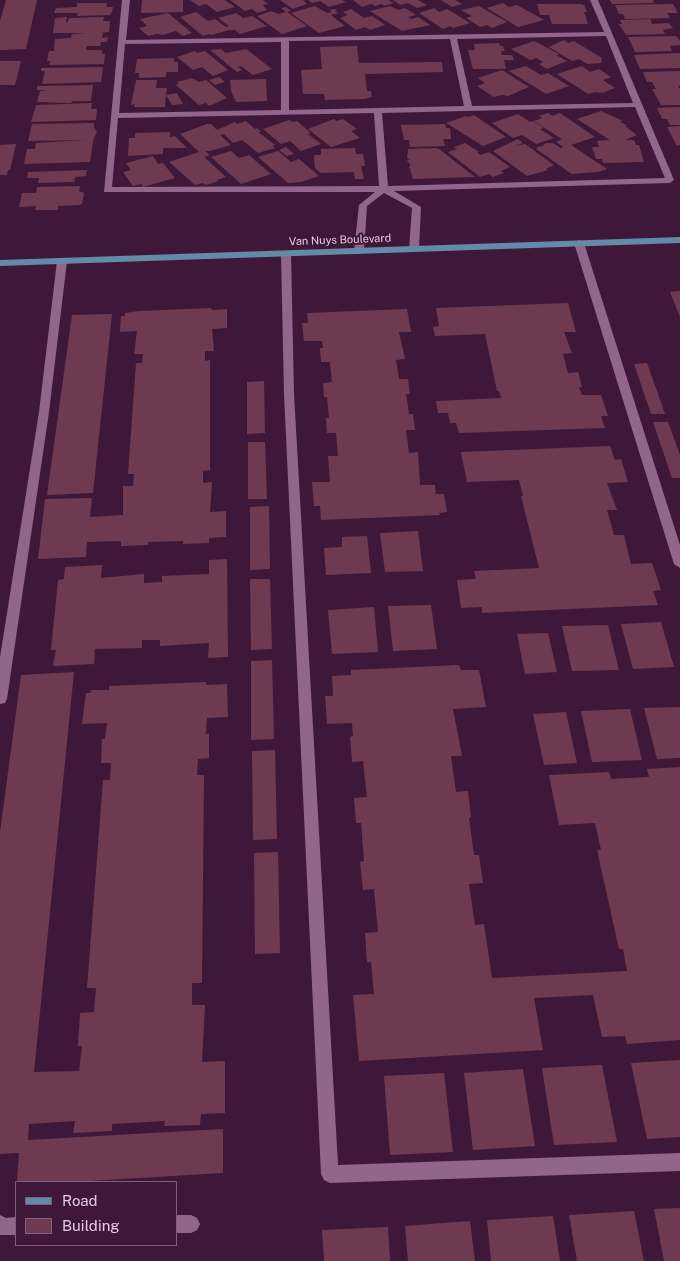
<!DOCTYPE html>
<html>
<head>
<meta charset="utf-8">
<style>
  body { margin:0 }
  #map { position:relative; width:680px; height:1261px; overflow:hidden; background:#3f1839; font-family:"Public Sans",sans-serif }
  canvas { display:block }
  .legend { position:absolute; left:15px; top:1181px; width:162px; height:65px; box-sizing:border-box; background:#3f1839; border:1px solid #815f7b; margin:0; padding:6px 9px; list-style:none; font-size:15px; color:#e3cade }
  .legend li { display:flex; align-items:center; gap:10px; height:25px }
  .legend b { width:25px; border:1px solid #815f7b }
</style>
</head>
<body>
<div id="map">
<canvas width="680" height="1261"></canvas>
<ul class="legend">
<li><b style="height:6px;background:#618ba6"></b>Road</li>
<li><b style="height:14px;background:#6e3a51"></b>Building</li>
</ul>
</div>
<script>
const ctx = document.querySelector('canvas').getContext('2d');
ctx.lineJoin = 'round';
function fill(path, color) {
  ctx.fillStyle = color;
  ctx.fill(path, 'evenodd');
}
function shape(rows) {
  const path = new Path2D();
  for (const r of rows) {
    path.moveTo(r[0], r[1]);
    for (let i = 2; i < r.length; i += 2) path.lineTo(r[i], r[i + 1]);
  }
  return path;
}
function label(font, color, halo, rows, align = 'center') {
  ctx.font = font + ' "Public Sans",sans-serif';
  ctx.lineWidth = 4;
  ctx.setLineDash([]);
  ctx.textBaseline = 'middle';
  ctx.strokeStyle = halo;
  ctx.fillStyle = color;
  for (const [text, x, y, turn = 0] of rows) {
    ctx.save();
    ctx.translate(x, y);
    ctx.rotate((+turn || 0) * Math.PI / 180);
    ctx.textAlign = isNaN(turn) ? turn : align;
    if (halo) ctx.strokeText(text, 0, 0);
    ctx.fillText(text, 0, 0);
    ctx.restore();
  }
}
fill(shape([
  [6,0,37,0,26,49,0,50,0,21],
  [142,0,183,0,183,12,141,13],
  [190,0,225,0,235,7,217,12,206,4,199,6],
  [230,0,263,0,268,4,263,5,267,10,257,13,252,9,245,11],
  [280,0,303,0,307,4,293,9],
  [308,0,342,0,346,2,329,7,320,1,312,3],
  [353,0,388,0,394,3,384,6,382,4,375,6,371,4,362,7],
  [393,0,418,0,427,5,417,8,408,3,400,5],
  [441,0,455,0,462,4,452,7],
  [610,0,653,0,654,3,612,4],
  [77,3,107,3,106,7,113,7,112,12,110,15,77,16,78,13,54,13,56,8,77,7],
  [503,3,509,7,517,5,544,20,518,27,487,8],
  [537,4,580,4,584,5,587,12,584,12,588,24,552,24,549,15,540,15],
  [673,4,678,13,667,13,670,18,625,19,623,14,619,14,615,5],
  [315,6,327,13,332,12,329,10,335,9,337,10,335,11,338,13,331,15,345,26,319,33,291,13],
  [390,6,398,10,405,8,416,15,408,17,412,19,418,17,430,25,402,31,370,11],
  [479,6,507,22,492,28,487,25,480,27,466,18,472,16,461,10],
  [286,7,291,11,287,12,307,26,282,34,257,16,271,11,279,14,286,12,281,8],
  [434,8,439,12,447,9,470,23,453,28,450,26,443,29,419,13],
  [351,9,364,18,372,16,385,25,370,30,365,27,356,30,340,18,348,15,343,12],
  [196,12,208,21,215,19,226,27,229,26,218,18,236,13,243,18,252,16,267,26,240,34,235,30,229,30,212,35,210,34,203,36,180,17],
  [168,13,192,33,183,36,176,31,162,35,157,34,148,36,139,28,147,26,140,19],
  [67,17,66,22,68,22,69,18,104,17,103,21,110,21,109,32,100,33,103,33,102,38,108,37,107,42,101,42,100,46,87,46,86,50,102,50,102,54,105,54,104,64,49,65,50,61,47,61,49,51,54,51,55,39,71,38,72,34,86,33,53,33,55,18],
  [650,19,652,24,669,23,673,28,663,30,665,34,626,35,619,24,622,24,620,20],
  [676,36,680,41,680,45,670,46,672,51,635,52,628,37],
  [564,40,568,43,574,41,602,58,601,63,587,64,579,59,572,61,549,47],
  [534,41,559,54,556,55,567,61,547,69,539,64,543,62,536,58,530,60,511,49],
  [499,43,500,46,503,46,505,51,501,51,502,55,512,55,514,60,504,60,506,69,473,69,468,50,475,50,474,44],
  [357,46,359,63,442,62,443,72,365,74,367,91,371,91,372,97,364,99,325,100,324,94,303,94,301,70,322,69,320,47],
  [221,49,226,53,246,49,272,69,253,75,241,66,238,67,242,70,237,72,210,50],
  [195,51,197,53,205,51,228,70,213,76,202,67,193,70,177,57],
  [680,53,680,68,640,69,634,55],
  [174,58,174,62,178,62,178,72,166,72,166,77,139,78,139,73,135,73,137,59],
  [0,61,21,61,15,85,0,85],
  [526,66,541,75,548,73,569,86,546,94,509,71],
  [582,66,590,72,599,69,611,77,603,80,615,88,602,93,596,92,588,94,557,74],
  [103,67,101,82,42,84,45,71,41,71,41,68],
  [502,70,529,87,508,96,502,95,494,97,477,86,485,83,478,78],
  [680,71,680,86,678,86,680,89,680,105,661,105,652,89,656,89,655,87,652,82,647,82,643,72],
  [219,77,225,82,215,85,209,80],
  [192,78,199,82,206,80,227,98,209,106,206,103,199,105,176,85,179,84,177,82],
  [266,79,267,101,236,102,231,91,230,80],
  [136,80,157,80,156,88,167,88,166,95,177,93,183,104,172,105,166,95,165,107,134,107,135,104,131,105],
  [93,85,91,101,72,101,71,103,37,102,40,91,46,90,37,90,37,86],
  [92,103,91,109,97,109,96,120,31,122,36,105],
  [680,107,680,125,670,125,667,119,662,119,657,108],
  [601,111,623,121,620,122,627,125,625,126,637,135,625,140,634,140,636,145,639,145,644,162,603,163,602,159,596,159,592,147,599,147,597,141,610,140,577,119],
  [548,113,552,116,560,113,595,137,571,145,534,121,542,118,539,116],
  [518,114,530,122,533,121,544,128,540,129,554,138,536,144,522,135,513,138,492,123],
  [474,115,506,137,483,146,446,123,466,116,468,117],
  [334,119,336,121,343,119,357,129,351,131,360,138,331,147,308,129],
  [289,120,294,122,297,121,311,133,308,134,321,144,301,151,290,141,281,144,263,129],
  [246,121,255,129,257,128,261,132,258,132,275,145,272,146,275,148,258,153,242,140,233,143,224,134,220,135,231,145,210,151,205,151,210,155,204,157,226,177,217,180,219,181,206,185,203,183,195,185,169,162,199,152,180,134,207,124,211,124,217,130,235,122,237,124],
  [94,123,94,128,97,131,93,141,90,162,24,164,27,149,35,149,36,143,87,140,28,141,32,124],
  [445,124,446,128,450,128,451,139,443,139,445,146,410,147,409,140,404,140,401,125],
  [680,126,680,145,677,146,668,129,668,127],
  [170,132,170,137,175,136,187,148,163,148,163,154,128,156,129,138,135,138,135,133],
  [518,139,523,143,515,146,525,144,554,165,546,169,548,170,527,176,493,151],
  [562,139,607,169,598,172,572,174,536,149,538,148,536,147,544,146,543,145,546,143,553,143,561,148,563,147,556,142],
  [465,143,479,152,477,152,480,155,489,152,510,167,501,171,504,173,493,177,489,174,480,177,448,152,457,149,454,147],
  [16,144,10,170,8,170,7,175,0,175,0,145],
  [286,147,294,154,287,156,279,150],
  [355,148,356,154,363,154,365,166,361,166,364,179,355,179,354,172,321,173,315,168,314,155,321,155,321,149],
  [435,148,439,149,475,177,413,179,409,166,411,166,407,160,410,160,407,158,408,149],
  [231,151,239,158,249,155,271,174,241,184,211,157],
  [278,151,291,162,299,159,319,176,301,182,288,183,258,157],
  [153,156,158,164,163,163,175,178,143,187,141,184,133,186,123,172,131,170,126,163],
  [87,170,86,176,75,177,74,182,38,183,39,178,27,178,28,172],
  [80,186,79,191,84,193,82,204,79,205,58,206,58,210,35,210,36,206,19,207,22,193,36,193,37,187],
  [680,291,680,317,670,292],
  [568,303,576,332,564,332,572,353,563,354,568,373,578,372,582,387,579,387,582,395,601,395,608,416,601,416,605,428,459,433,456,423,450,423,448,413,438,413,436,401,501,398,499,391,497,391,485,334,435,336,433,327,439,326,436,308],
  [211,308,212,310,227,309,227,328,212,329,214,351,205,351,205,361,210,360,210,470,203,471,203,483,212,482,210,512,226,511,226,537,209,538,209,543,183,544,183,541,148,542,148,545,121,546,121,541,87,542,86,557,38,559,45,499,92,498,90,517,123,515,123,486,133,486,134,474,128,474,136,363,142,363,143,354,134,354,137,331,120,332,121,316,125,316,125,313,139,311],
  [407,309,411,332,399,332,405,359,396,360,399,379,408,379,410,394,406,394,409,414,413,414,415,430,406,430,409,453,418,452,420,485,435,485,436,494,444,494,447,512,439,513,440,515,321,520,320,506,314,506,312,482,330,482,328,456,338,456,336,433,327,433,326,418,329,418,327,397,324,397,323,383,332,382,330,362,321,362,320,348,323,348,322,341,304,341,302,323,308,323,307,313],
  [112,314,93,493,47,495,72,315],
  [647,363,665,414,651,414,634,364],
  [264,381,265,433,247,434,247,382],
  [653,422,668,422,680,455,680,478,672,478],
  [248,442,265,442,267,499,248,499],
  [610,446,615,460,621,459,628,482,607,483,617,510,607,510,614,535,624,535,631,564,652,563,661,590,653,591,658,605,482,613,482,607,461,608,457,580,476,579,474,571,539,568,521,496,523,496,519,480,467,482,461,452],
  [269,506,270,569,250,570,250,507],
  [418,531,423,571,385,572,380,533],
  [367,536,371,573,326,575,324,548,342,547,342,537],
  [227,559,228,657,208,658,209,643,160,646,160,640,142,640,142,648,95,649,94,664,53,666,56,650,51,650,58,580,64,579,65,567,102,565,101,578,144,574,144,583,162,582,162,576,209,574,209,560],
  [250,579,270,579,272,649,251,650],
  [431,605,437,649,393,651,388,606],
  [374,607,378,652,332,654,328,610],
  [661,622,674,667,633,669,621,624],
  [608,625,619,670,572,671,562,626],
  [548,633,557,672,525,674,517,634],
  [272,660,274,739,251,740,251,661],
  [459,665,461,670,479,670,486,707,453,709,462,756,451,756,456,792,468,791,471,817,469,818,474,855,479,855,483,883,469,884,475,925,484,924,492,978,627,971,623,949,619,949,597,850,601,850,595,823,559,825,549,775,609,772,611,779,649,777,647,769,680,767,680,1040,627,1044,625,1036,602,1037,593,995,534,998,543,1050,359,1061,353,995,374,994,371,962,367,962,365,933,378,932,374,889,363,890,360,862,364,861,361,823,356,823,354,798,367,797,363,761,352,762,350,737,353,736,352,723,327,724,325,696,333,696,332,676,351,675,351,670],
  [74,672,34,1072,79,1071,82,1046,78,1046,80,1013,94,1012,96,988,87,988,103,780,110,780,111,763,101,763,102,739,105,739,107,723,82,724,86,693,90,693,91,690,109,690,109,686,206,682,206,685,227,684,228,717,207,718,206,734,209,734,209,758,198,759,197,775,204,775,202,983,192,983,192,1005,205,1005,202,1062,225,1061,225,1113,201,1114,200,1125,164,1126,165,1121,112,1124,112,1131,73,1133,75,1121,29,1124,28,1140,223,1129,223,1173,72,1182,17,1182,19,1153,0,1154,0,832,21,675],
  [680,707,680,758,657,759,644,708],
  [630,709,642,760,592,762,581,711],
  [566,712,577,763,544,765,533,714],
  [275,750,277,839,253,840,252,751],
  [278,852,280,953,255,954,254,853],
  [680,1060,680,1137,647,1139,631,1063],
  [602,1065,617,1142,554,1145,542,1068],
  [523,1069,535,1146,473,1150,464,1073],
  [444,1073,453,1152,390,1155,384,1076],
  [680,1208,680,1261,664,1261,654,1209],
  [634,1211,644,1261,577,1261,569,1215],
  [553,1216,560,1261,491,1261,487,1220],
  [470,1221,475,1261,408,1261,405,1226],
  [388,1227,390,1261,324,1261,322,1230]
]), '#6e3a51');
fill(shape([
  [122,0,130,0,126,40,604,32,590,0,598,0,674,180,670,183,394,191,421,207,419,249,414,252,409,249,412,208,384,193,367,206,364,251,359,254,354,251,359,205,375,192,104,192,122,0],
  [606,36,633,103,472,106,457,39,606,36],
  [450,39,464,106,289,110,289,41,450,39],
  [281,42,281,110,119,113,125,44,281,42],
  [635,107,665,178,388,186,382,113,635,107],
  [374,113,379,186,112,187,118,118,374,113],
  [579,240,584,243,680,545,680,568,674,564,574,243,579,240],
  [286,251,291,254,294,394,338,1165,680,1153,680,1171,330,1183,324,1180,321,1174,284,394,281,254,286,251],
  [62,258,67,261,49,412,7,699,5,703,0,704,0,657,39,412,57,261,62,258],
  [0,1215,6,1218,16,1217,16,1235,0,1235,0,1215],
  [176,1215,191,1215,197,1218,200,1224,197,1230,191,1233,176,1233,176,1215]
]), '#92658a');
fill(shape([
  [680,237,680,243,0,266,0,260,680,237]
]), '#618ba6');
label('11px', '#e3cade', '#3f1839', [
  ["Van Nuys Boulevard",340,240,-2]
]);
</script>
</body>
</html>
